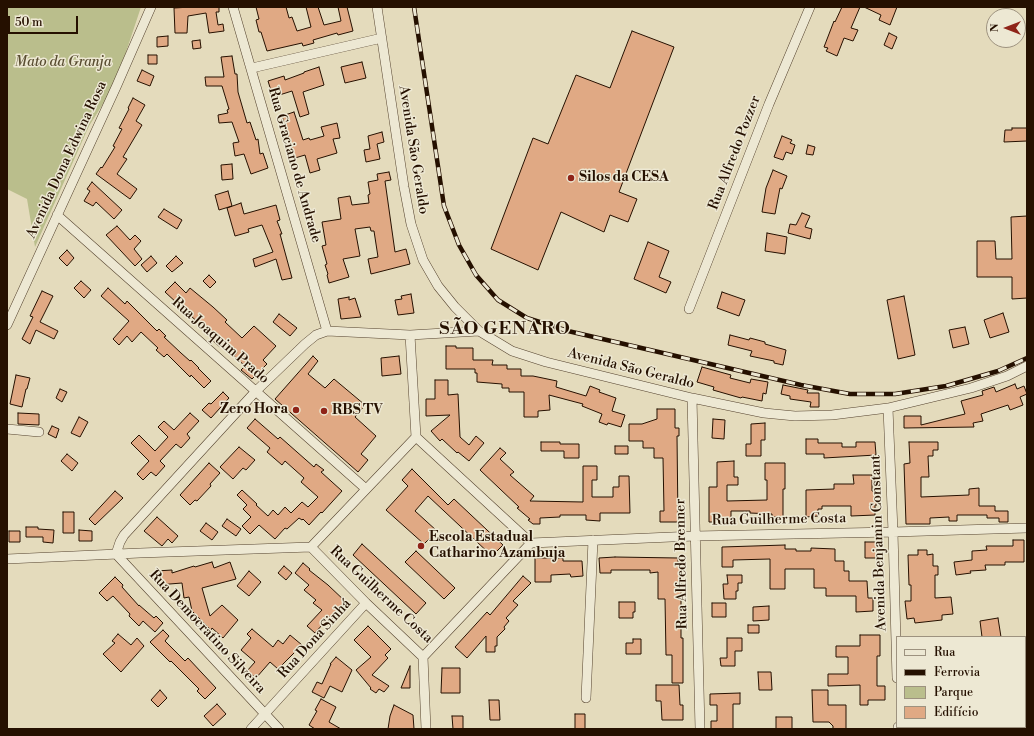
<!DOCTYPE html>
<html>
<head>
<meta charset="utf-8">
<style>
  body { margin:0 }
  #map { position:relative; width:1034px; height:736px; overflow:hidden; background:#e4dbbc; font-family:"Libre Bodoni",serif }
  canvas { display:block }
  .frame { position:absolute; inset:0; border:8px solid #251000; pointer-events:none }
  .legend { position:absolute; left:896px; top:636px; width:130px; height:92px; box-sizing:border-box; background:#ede8d3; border:1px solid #9d927f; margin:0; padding:5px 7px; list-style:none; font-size:12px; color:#251000 }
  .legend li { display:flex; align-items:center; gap:8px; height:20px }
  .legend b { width:20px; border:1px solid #9d927f }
  .north { position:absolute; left:986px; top:8px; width:40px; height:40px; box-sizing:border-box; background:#ede8d3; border:1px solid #9d927f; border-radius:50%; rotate:270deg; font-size:11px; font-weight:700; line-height:16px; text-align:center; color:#251000 }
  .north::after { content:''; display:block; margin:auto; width:14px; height:18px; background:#8f2418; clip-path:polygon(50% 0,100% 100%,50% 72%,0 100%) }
  .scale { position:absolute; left:8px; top:16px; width:70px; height:18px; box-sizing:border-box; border:2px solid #251000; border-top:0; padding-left:5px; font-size:12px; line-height:14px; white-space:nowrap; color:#251000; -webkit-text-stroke:3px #ede8d3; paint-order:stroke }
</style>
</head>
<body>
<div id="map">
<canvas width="1034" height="736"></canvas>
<div class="frame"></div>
<ul class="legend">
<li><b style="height:5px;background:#ede8d3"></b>Rua</li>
<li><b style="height:5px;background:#251000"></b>Ferrovia</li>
<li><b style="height:11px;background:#babe8c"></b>Parque</li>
<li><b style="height:11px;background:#e0a984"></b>Edifício</li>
</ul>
<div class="north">N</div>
<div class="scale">50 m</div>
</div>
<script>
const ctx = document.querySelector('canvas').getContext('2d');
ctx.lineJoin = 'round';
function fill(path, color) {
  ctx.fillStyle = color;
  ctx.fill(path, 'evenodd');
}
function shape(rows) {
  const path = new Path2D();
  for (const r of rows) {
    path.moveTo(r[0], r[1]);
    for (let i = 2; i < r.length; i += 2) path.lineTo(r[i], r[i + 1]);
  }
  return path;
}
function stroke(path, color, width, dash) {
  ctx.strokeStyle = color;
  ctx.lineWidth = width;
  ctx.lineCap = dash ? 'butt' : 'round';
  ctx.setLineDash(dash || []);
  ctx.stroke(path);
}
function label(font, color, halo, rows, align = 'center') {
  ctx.font = font + ' "Libre Bodoni",serif';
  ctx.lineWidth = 3;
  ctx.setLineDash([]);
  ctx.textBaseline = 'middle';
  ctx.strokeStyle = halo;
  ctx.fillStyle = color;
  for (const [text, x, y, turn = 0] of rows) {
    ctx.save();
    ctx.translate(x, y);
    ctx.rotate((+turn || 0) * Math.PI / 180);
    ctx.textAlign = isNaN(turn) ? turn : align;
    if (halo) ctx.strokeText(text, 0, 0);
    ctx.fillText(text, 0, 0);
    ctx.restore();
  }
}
fill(shape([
  [7,7,141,7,115,85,89,126,35,247,27,199,7,189]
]), '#babe8c');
const building = shape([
  [191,7,219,7,219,12,216,12,218,25,223,24,224,31,209,33,206,13,188,16,187,33,175,33,174,8,191,7],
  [256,7,286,7,289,18,292,17,297,31,311,27,306,7,318,7,324,25,341,21,338,7,347,7,353,31,338,35,337,33,313,40,314,43,303,46,302,43,267,51,261,32,259,32,256,20,259,19,256,7],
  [842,7,860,7,851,28,858,30,853,41,844,38,837,56,826,51,828,48,824,47,834,21,835,22,842,7],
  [864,7,897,7,890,25,879,20,881,15,864,7],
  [632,31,674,47,619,192,637,199,628,222,610,215,604,232,561,212,538,270,491,249,533,138,548,144,576,75,610,88,632,31],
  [889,33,897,37,892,49,884,45,889,33],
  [168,36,168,46,157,47,157,37,168,36],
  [200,40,201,48,193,49,192,41,200,40],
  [148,55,157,55,157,64,148,64,148,55],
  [232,56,235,74,237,74,238,92,247,123,250,122,256,140,258,139,260,154,263,153,268,168,251,174,244,154,235,156,233,143,239,142,232,122,219,123,218,115,228,113,227,110,229,109,222,86,206,86,205,77,224,77,221,57,232,56],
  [362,62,366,78,345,83,341,67,362,62],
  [319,67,324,85,303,92,309,114,300,117,292,91,273,97,268,81,284,76,285,80,304,73,304,72,319,67],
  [142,70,154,76,150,86,137,81,142,70],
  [133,98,145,105,136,121,142,125,123,157,127,159,117,174,137,189,130,199,96,174,101,167,102,168,115,147,113,146,122,129,119,128,129,109,128,108,133,98],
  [294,112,303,140,309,138,310,140,324,136,321,127,337,123,340,138,333,139,337,153,317,159,320,170,310,173,305,155,295,158,282,116,294,112],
  [1012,128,1027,128,1027,141,1004,142,1005,130,1012,130,1012,128],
  [382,132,384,142,377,144,380,159,366,162,364,150,370,149,368,136,382,132],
  [782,136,792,140,790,143,795,145,792,154,786,152,783,160,774,157,782,136],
  [808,145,815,147,813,155,806,154,808,145],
  [232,164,233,179,222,180,221,165,232,164],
  [773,170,787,176,782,189,780,188,775,214,762,212,766,188,773,170],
  [389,172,391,180,385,181,395,252,406,249,410,264,371,274,368,259,378,257,374,231,371,231,370,227,355,229,360,256,343,259,349,277,329,283,327,275,328,274,325,265,327,264,322,246,326,245,322,222,341,219,338,198,350,196,352,205,369,203,368,195,370,194,368,182,378,180,377,174,389,172],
  [92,182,122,210,114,219,96,202,93,206,84,201,90,191,87,189,92,182],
  [228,191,232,206,219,210,215,195,228,191],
  [241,203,244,214,276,205,280,220,277,221,282,234,280,234,292,278,282,280,276,259,255,267,253,259,273,252,262,225,248,229,249,232,235,236,227,208,241,203],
  [164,209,182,220,177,229,158,217,164,209],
  [802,213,810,216,805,227,812,229,810,239,788,233,790,224,796,225,802,213],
  [1027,216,1027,298,1012,299,1012,277,977,277,977,241,995,241,996,259,1012,259,1011,217,1027,216],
  [117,226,130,240,135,235,141,241,134,249,142,259,135,266,106,235,117,226],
  [767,233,787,237,785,254,765,251,767,233],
  [648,242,669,251,659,277,671,282,666,293,634,279,648,242],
  [67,250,74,258,67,266,59,258,67,250],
  [151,256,157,263,147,272,141,265,151,256],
  [176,256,183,263,172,272,166,266,176,256],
  [209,275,216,282,210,288,203,281,209,275],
  [81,281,91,290,84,298,74,288,81,281],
  [175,282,186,293,190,288,213,307,227,320,225,322,242,338,254,326,276,346,263,360,267,364,252,379,241,370,245,366,234,356,237,352,226,341,220,347,212,340,215,338,165,292,175,282],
  [108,288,125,304,127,301,157,331,159,329,166,336,164,337,181,353,190,361,191,360,199,368,198,368,211,381,204,388,191,375,190,377,167,354,164,357,156,350,158,348,141,332,132,342,127,336,119,345,113,339,129,321,101,296,108,288],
  [42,291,53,296,40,322,58,331,54,339,36,330,30,344,22,339,33,317,30,316,42,291],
  [722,292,745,300,739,316,717,308,722,292],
  [411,294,414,313,398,315,395,300,402,299,401,296,411,294],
  [904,296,915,355,898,359,887,300,904,296],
  [349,297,349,300,355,298,361,317,341,319,338,299,349,297],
  [1003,313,1009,332,990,338,984,320,1003,313],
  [279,314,297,328,290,336,273,322,279,314],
  [965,327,969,344,953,348,949,330,965,327],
  [730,335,749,340,750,338,765,342,765,344,786,350,783,365,774,363,774,361,750,356,752,351,728,345,730,335],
  [446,346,456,346,456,348,473,348,473,360,493,360,492,365,507,365,507,369,521,369,521,376,533,376,557,381,556,387,586,396,590,386,600,390,599,392,616,398,612,411,625,415,621,427,608,423,607,425,599,422,602,414,582,406,583,404,549,395,550,410,538,411,538,417,524,417,524,392,509,392,509,388,502,388,502,384,477,382,477,373,475,373,475,369,446,369,446,346],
  [313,356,318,361,308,374,325,388,334,379,365,405,355,417,376,436,361,454,368,460,358,472,275,399,313,356],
  [399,356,401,374,382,376,381,358,399,356],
  [702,367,731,375,730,378,750,383,751,379,768,382,766,394,763,393,762,401,742,397,741,398,713,390,714,387,697,382,702,367],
  [16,375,30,378,27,389,26,389,22,407,10,404,16,375],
  [435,380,448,380,448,395,458,394,460,437,469,445,476,436,484,443,469,461,458,452,457,453,442,439,440,441,431,431,450,415,426,416,426,399,435,399,435,380],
  [1015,384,1017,389,1024,386,1027,394,1020,397,1023,405,1010,410,1008,405,981,414,983,421,973,423,974,427,904,428,904,416,921,416,921,425,965,414,961,401,983,395,982,391,994,387,996,392,1015,384],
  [783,385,808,390,807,393,819,393,819,407,810,407,811,402,790,399,790,396,781,394,783,385],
  [60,389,67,392,62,402,56,398,60,389],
  [223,392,229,398,211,418,202,410,209,403,211,404,223,392],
  [657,409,675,409,675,428,679,428,679,436,677,436,678,522,660,522,660,511,664,511,663,458,654,458,654,448,643,448,643,441,629,441,629,424,642,424,657,419,657,409],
  [18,413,39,414,39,425,18,424,18,413],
  [190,413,199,421,187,434,190,438,181,448,176,444,160,461,165,466,156,476,151,472,143,480,137,474,149,461,131,443,139,435,155,451,168,437,158,427,164,421,174,430,190,413],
  [79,417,88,422,80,437,71,433,79,417],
  [255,419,278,439,280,437,314,467,316,464,324,470,321,472,342,491,322,513,321,512,309,525,303,519,302,520,299,518,287,529,285,528,275,539,259,525,250,534,242,526,251,517,243,509,247,505,237,495,242,490,257,504,256,505,268,516,273,510,278,515,285,507,291,513,302,502,308,507,318,497,301,482,304,478,285,461,282,465,267,452,270,448,247,428,255,419],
  [713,419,725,420,724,439,712,438,713,419],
  [765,423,765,440,761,440,761,456,746,456,746,444,751,444,751,424,765,423],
  [52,426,59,429,56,438,48,434,52,426],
  [806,439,818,439,818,443,842,443,842,447,856,447,856,442,875,442,876,455,824,458,824,454,806,454,806,439],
  [541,442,560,442,560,444,579,444,579,458,564,458,564,451,541,451,541,442],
  [909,442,938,442,938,450,933,450,933,456,928,456,929,477,921,477,921,497,969,495,969,489,979,488,979,506,995,506,995,511,1008,511,1008,522,999,522,999,518,987,518,987,515,957,515,957,521,949,521,949,517,930,518,930,524,906,524,904,464,910,463,909,442],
  [615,446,628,446,628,454,615,454,615,446],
  [239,447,255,460,246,470,243,468,233,479,220,467,239,447],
  [500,448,506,453,500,459,514,472,510,475,534,496,530,501,583,502,583,466,597,466,597,480,592,480,592,497,613,497,613,487,619,487,619,476,629,476,630,513,600,513,600,521,586,520,586,515,560,515,560,517,540,518,540,524,533,524,528,520,530,519,517,508,519,507,480,470,500,448],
  [67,454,78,463,72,471,61,461,67,454],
  [734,461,734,477,738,477,738,485,727,485,727,501,767,500,767,480,765,480,765,463,785,463,785,489,783,489,783,517,772,517,772,514,750,513,750,511,731,511,731,522,709,522,709,487,717,487,717,462,734,461],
  [209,463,220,473,210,484,211,486,197,501,195,500,190,505,180,495,209,463],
  [412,469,448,505,454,499,503,545,492,556,428,496,415,511,437,531,424,544,386,510,408,486,402,480,412,469],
  [853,475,872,475,872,491,877,491,877,505,875,505,875,515,851,516,851,506,822,506,822,509,818,509,818,516,806,517,806,490,834,489,834,484,854,484,853,475],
  [115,491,123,498,95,525,89,519,115,491],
  [63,512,74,512,74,533,63,533,63,512],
  [157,517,178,536,172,543,168,539,162,546,144,531,157,517],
  [227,519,241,529,236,536,222,526,227,519],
  [206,523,218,532,212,540,200,531,206,523],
  [26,527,38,527,38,529,54,530,53,543,43,542,43,537,26,537,26,527],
  [79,530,92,531,92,541,79,541,79,530],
  [9,531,20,531,20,542,9,542,9,531],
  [1013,540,1024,540,1024,562,1005,562,1005,565,985,565,986,570,970,571,971,573,956,575,954,562,972,560,972,551,987,550,986,546,1013,546,1013,540],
  [865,542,878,542,878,558,865,558,865,542],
  [362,544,426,603,416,614,353,555,362,544],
  [785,545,785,549,796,549,796,551,811,551,811,548,835,549,835,561,844,561,844,571,849,571,849,581,867,581,868,598,873,598,873,611,856,612,856,596,826,596,826,588,814,588,814,569,785,569,785,589,770,589,770,559,733,560,733,567,722,567,722,547,785,545],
  [918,550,927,550,927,555,933,554,933,566,938,566,938,575,935,575,935,598,951,597,953,614,942,615,942,620,915,623,914,618,907,619,905,601,911,601,911,585,909,585,908,555,918,555,918,550],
  [416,551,455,588,444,599,405,562,416,551],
  [615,557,678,558,678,566,681,566,681,638,683,638,683,683,672,683,672,655,666,655,665,599,658,599,658,572,650,573,650,570,611,570,611,573,600,573,599,558,615,557],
  [535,558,563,558,563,561,582,561,583,576,571,577,570,574,551,575,551,582,535,582,535,558],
  [212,562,214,568,230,562,236,579,202,588,210,616,222,605,238,620,223,638,212,628,211,630,192,611,189,597,184,598,182,583,157,585,156,571,172,570,172,573,194,566,195,567,212,562],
  [303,563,310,569,309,570,328,585,347,603,333,619,330,616,315,633,307,626,322,610,313,603,316,600,304,590,309,585,295,573,303,563],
  [284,566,292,573,286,580,278,573,284,566],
  [249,571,261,582,249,596,237,586,249,571],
  [727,575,742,575,742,583,738,583,738,591,736,591,736,599,724,599,723,584,728,584,727,575],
  [523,576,531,583,513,601,518,605,506,618,509,621,504,627,505,629,497,637,497,646,495,646,495,652,486,652,486,636,467,658,455,647,487,612,490,615,523,576],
  [115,577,123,585,122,587,139,606,139,605,154,618,156,616,163,623,155,632,143,621,139,626,129,616,130,614,113,596,107,601,99,593,115,577],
  [619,602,635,602,635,612,633,612,633,618,619,618,619,602],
  [712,603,726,603,726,617,712,617,712,603],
  [769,606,769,620,753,621,753,607,769,606],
  [998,618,1001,637,982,637,980,621,998,618],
  [748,625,759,625,759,633,748,633,748,625],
  [368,626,391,649,385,655,388,658,372,675,389,686,384,692,379,689,376,693,370,689,371,688,356,670,371,657,354,640,368,626],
  [252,629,273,647,278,640,283,644,290,635,302,645,278,669,270,662,256,678,247,671,255,662,241,650,251,638,247,634,252,629],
  [163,630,169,636,165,641,185,661,188,658,216,688,205,699,197,691,199,689,171,661,170,662,150,642,163,630],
  [118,634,131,645,137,638,144,646,121,672,103,654,115,643,112,641,118,634],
  [860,635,880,635,880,656,877,656,877,686,885,686,885,700,868,700,868,705,860,705,860,685,828,686,828,674,848,674,848,657,836,657,836,646,860,646,860,635],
  [727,638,742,638,742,651,735,651,735,666,721,666,720,658,727,658,727,638],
  [633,639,641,639,641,654,626,654,626,643,633,643,633,639],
  [336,657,352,670,342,692,330,686,324,698,312,692,317,682,322,684,331,664,330,664,336,657],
  [410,666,410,688,401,688,410,666],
  [442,668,460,668,460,693,441,693,442,668],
  [758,672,771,672,772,690,759,690,758,672],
  [656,685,679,685,680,705,683,705,683,720,662,720,661,701,656,701,656,685],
  [160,690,167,698,158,707,151,700,160,690],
  [812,690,828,690,828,705,846,705,846,729,833,729,833,726,829,722,813,722,812,690],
  [740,693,740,704,733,704,733,729,711,729,711,721,717,721,717,705,710,705,710,694,740,693],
  [321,699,336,707,329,722,341,729,315,729,309,725,317,711,315,710,321,699],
  [489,700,499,700,500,720,490,720,489,700],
  [217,704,226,714,213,726,204,716,217,704],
  [394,705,413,715,414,729,388,729,390,716,394,705],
  [575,714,585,714,585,729,575,729,575,714],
  [452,716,463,716,463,729,453,729,452,716],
  [776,717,792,717,792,729,776,729,776,717]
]);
fill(building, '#e0a984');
stroke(building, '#251000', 1);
const minor = shape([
  [233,7,327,331],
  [377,7,404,187,411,224,423,260,438,286,455,307,479,331,512,351,546,362,692,398,764,413,795,416,832,415,888,408,971,388,1007,376,1027,366],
  [252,68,382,38],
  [57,215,366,489],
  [689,309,769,104,810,7],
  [7,325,117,85,151,7],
  [410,335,416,437],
  [692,398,700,729],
  [888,408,893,532,897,678],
  [7,429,39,432],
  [531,543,695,536,893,532,1027,528],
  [7,559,140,553,311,547,416,437,531,543,423,657,366,603,311,547],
  [423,657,426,729],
  [586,698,593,540],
  [898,727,898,729],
  [251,729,366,603],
  [279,729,116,554,120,542,124,535,256,391,305,344,316,335,327,331,410,335,479,331]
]);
stroke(minor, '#55432f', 10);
stroke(minor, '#ede8d3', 9);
const rail = shape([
  [414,7,444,206,459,245,476,275,498,300,527,318,568,331,801,385,850,394,895,394,946,386,998,371,1027,358]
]);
stroke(rail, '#251000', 4.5);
stroke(rail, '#ede8d3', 3, [9]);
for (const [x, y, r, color] of [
  [571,178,4,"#8f2418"],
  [296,410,4,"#8f2418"],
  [324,411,4,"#8f2418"],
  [421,546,4,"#8f2418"]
]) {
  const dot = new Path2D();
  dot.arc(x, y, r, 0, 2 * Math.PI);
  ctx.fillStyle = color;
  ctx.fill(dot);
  stroke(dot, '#ede8d3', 1.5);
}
label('italic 14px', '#594d31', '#ede8d3', [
  ["Mato da Granja",63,63]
]);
label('14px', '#251000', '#ede8d3', [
  ["Avenida São Geraldo",413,150,81],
  ["Rua Alfredo Pozzer",735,153,-69],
  ["Avenida Dona Edwina Rosa",67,160,-65],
  ["Rua Graciano de Andrade",294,165,74],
  ["Rua Joaquim Prado",220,341,41],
  ["Avenida São Geraldo",631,369,14],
  ["Rua Guilherme Costa",779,520,-1],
  ["Avenida Benjamin Constant",879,543,-92],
  ["Rua Alfredo Brenner",682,564,-91],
  ["Rua Guilherme Costa",381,595,43],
  ["Rua Democratino Silveira",207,632,47],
  ["Rua Dona Sinhá",315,639,-48]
]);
label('bold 14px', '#251000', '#ede8d3', [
  ["Silos da CESA",579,178],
  ["Zero Hora",288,410,"right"],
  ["RBS TV",332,411],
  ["Escola Estadual",429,538],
  ["Catharino Azambuja",429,554]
], 'left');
ctx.letterSpacing = '1px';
label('bold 18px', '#251000', '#ede8d3', [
  ["SÃO GENARO",505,330]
]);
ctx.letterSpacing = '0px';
</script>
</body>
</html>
